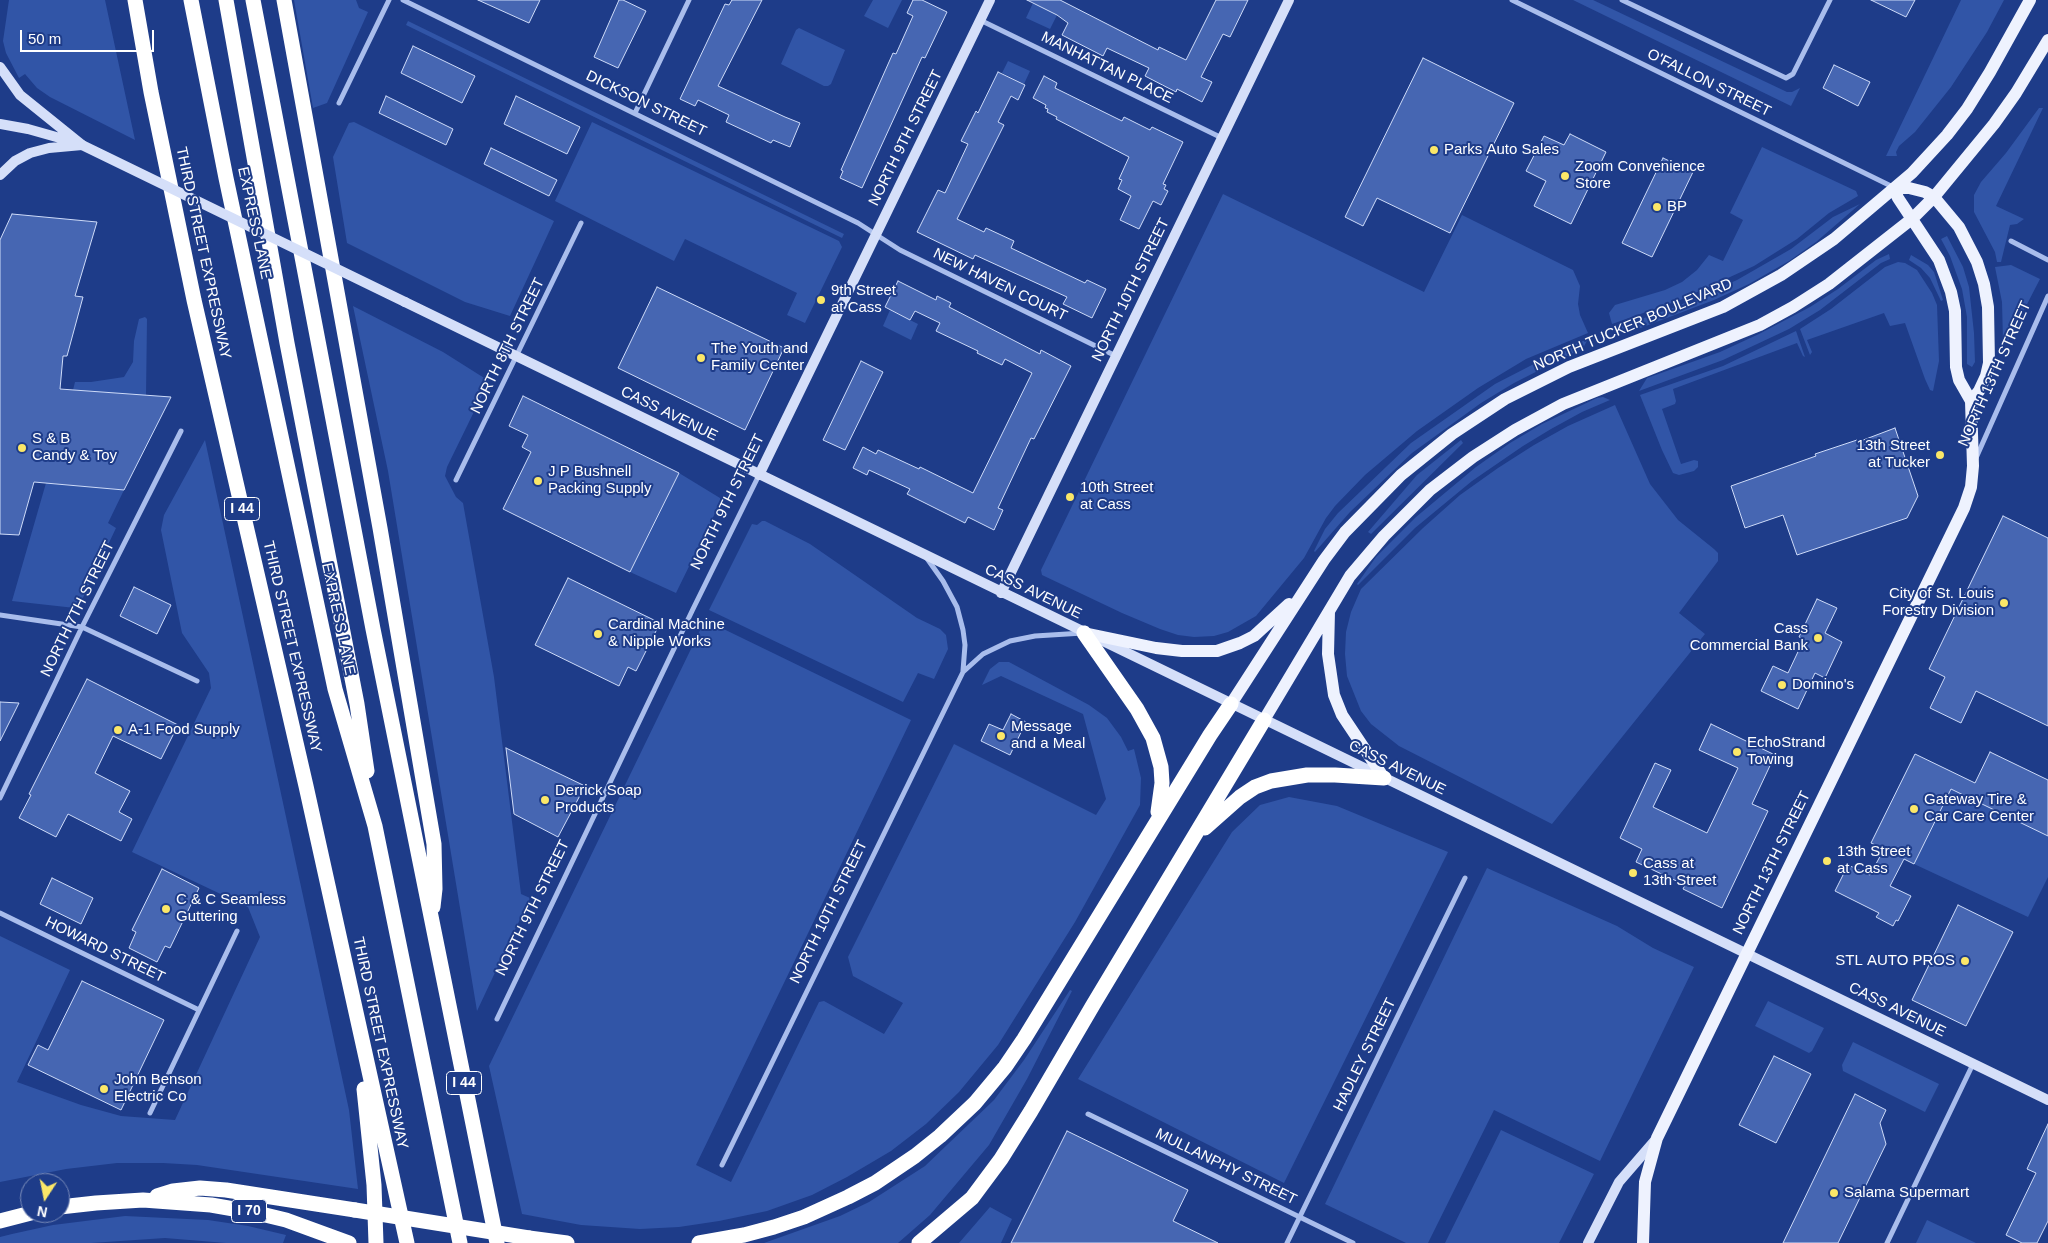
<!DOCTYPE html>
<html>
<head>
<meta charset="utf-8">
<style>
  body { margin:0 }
  #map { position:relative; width:2048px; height:1243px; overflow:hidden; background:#1e3c89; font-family:Arial,sans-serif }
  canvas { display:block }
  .north { position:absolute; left:20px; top:1173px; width:50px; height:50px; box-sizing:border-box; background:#1e3c89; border:1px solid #788ab8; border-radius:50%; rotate:191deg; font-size:14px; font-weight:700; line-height:20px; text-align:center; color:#fff }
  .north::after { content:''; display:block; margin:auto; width:18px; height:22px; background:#fbe768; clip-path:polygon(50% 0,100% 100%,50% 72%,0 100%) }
  .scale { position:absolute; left:20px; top:30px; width:134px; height:22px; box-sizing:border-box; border:2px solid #fff; border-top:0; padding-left:6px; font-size:15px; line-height:18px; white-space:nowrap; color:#fff; -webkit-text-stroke:4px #1e3c89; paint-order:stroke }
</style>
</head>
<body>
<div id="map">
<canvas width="2048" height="1243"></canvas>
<div class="north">N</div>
<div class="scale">50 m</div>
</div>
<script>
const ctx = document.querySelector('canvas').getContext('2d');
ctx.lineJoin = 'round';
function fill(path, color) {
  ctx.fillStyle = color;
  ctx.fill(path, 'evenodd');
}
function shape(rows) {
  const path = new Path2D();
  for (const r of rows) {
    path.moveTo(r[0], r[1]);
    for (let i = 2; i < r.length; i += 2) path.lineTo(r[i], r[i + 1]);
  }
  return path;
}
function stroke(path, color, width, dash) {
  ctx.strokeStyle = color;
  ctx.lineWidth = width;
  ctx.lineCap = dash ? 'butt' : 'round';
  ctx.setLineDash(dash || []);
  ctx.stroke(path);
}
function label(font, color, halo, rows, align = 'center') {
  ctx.font = font + ' Arial,sans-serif';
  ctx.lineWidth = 4;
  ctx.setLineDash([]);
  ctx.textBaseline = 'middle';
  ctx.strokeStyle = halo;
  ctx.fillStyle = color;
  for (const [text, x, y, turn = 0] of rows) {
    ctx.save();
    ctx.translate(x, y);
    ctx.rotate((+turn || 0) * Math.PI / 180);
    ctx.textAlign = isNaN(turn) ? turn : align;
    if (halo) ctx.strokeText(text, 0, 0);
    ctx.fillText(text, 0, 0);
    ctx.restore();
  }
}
fill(shape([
  [9,0,105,0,135,140,50,97,37,88,25,74,19,78,6,53,3,41],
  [294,0,356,0,359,8,368,12,327,103,313,108],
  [873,0,902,0,888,28,864,16],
  [1573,0,1593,0,1787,92,1792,92,1800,88,1791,106],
  [1961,0,2004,0,1987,32,1951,87,1915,132,1899,146,1896,152,1897,156,1886,156],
  [1033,3,1057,15,1050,29,1026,18],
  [408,21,844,234,842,238,406,25],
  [799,28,845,50,831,84,828,86,824,86,781,64,796,30],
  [1008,61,1030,71,1024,84,1002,73],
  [2039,108,2043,108,1996,206,2024,219,2017,224,2010,225,2001,262,1997,262,1995,252,1974,212,1974,195,1981,182,2006,153],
  [354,122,554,221,510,316,465,302,347,243,333,157,349,123],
  [592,122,839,241,842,247,805,323,787,315,797,293,685,239,674,261,555,201],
  [1762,147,1856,191,1858,196,1829,213,1797,239,1754,266,1680,300,1612,324,1609,313,1615,305,1665,290,1682,282,1697,270,1709,255,1723,261,1743,220,1730,213],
  [1223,194,1424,292,1462,215,1573,270,1580,286,1578,304,1580,315,1588,333,1526,359,1478,388,1417,431,1365,475,1335,506,1326,518,1304,558,1256,616,1228,632,1214,636,1194,637,1178,635,1160,629,1122,613,1042,575,1041,570],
  [1860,204,1816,242,1789,261,1749,284,1714,300,1638,329,1628,332,1621,331,1616,328,1678,306,1737,280,1791,249,1833,217],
  [1947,236,1963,267,1969,287,1974,333,1975,362,1972,367,1967,364,1967,317,1962,289,1950,256,1941,239],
  [1889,254,1890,259,1881,263,1820,310,1789,329,1723,360,1639,391,1647,378,1720,352,1759,334,1810,307,1838,289,1876,260],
  [1911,255,1928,265,1934,272,1943,300,1941,301,1930,278,1921,268,1909,260],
  [1898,262,1905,263,1917,270,1932,293,1937,305,1939,361,1933,391,1930,390,1925,379,1905,323,1890,326,1884,313,1807,340,1812,352,1810,355,1800,329,1831,309,1885,267],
  [2011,265,2040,279,2007,343,2003,341,2002,302,1995,267],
  [353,306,443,352,489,381,447,467,445,476,456,497,463,503,494,677,521,894,530,898,477,1011,388,471],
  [890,310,918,324,911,340,883,326],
  [145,317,147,319,146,396,73,390,75,382,91,382,124,377,133,362,134,341,139,319],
  [1796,331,1805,357,1803,356,1797,343,1673,389,1676,401,1675,404,1662,409,1681,464,1694,460,1698,461,1698,467,1694,471,1679,475,1673,473,1662,450,1640,395,1723,366],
  [1588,339,1583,348,1514,383,1481,403,1412,453,1350,512,1315,552,1314,551,1325,529,1338,513,1411,443,1495,384,1563,349],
  [1603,397,1610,400,1582,412,1551,429,1523,446,1472,481,1415,528,1358,585,1357,584,1376,557,1416,517,1476,467,1510,443,1542,424,1597,398],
  [1615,405,1650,484,1678,520,1714,549,1718,553,1718,561,1679,613,1705,634,1552,824,1399,746,1371,724,1361,711,1347,676,1345,654,1346,632,1351,612,1361,589,1423,528,1460,495,1498,468,1534,445,1568,426],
  [205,440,349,1110,358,1189,197,1165,163,1163,117,1163,66,1169,0,1182,0,936,70,970,17,1082,81,1105,121,1116,175,1120,260,937,248,907,132,852,211,688,209,673,182,633,161,530,164,515],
  [1461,440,1463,443,1371,534,1368,532,1417,475],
  [679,473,720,498,721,501,676,593,630,572],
  [46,483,124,490,108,523,116,528,80,604,75,608,12,601],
  [762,521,765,521,810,544,917,618,940,629,946,635,948,649,934,679,918,673,903,702,709,610,752,524,757,525],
  [705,620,911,720,696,1165,731,1182,819,1002,824,1001,884,1034,903,1003,853,976,848,957,954,744,1096,815,1106,799,1083,714,1001,676,982,685,990,669,999,662,1009,662,1089,705,1107,718,1121,737,1128,751,1134,749,1141,778,1140,805,1075,922,998,1045,959,1092,926,1124,891,1151,847,1177,812,1195,767,1211,719,1221,679,1227,640,1229,581,1225,522,1214,489,1066],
  [1958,775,2048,836,2048,877,2028,917,1914,864],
  [1289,797,1337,806,1448,852,1284,1183,1078,1079,1232,832,1260,805],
  [1487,868,1617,926,1653,948,1694,967,1600,1161,1494,1110,1428,1243,1406,1243,1325,1204],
  [1070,990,1072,991,1027,1079,989,1145,930,1215,898,1243,764,1243,840,1216,869,1202,925,1166,994,1100,1024,1060],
  [1768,1001,1824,1028,1812,1051,1809,1053,1755,1026],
  [1853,1042,1939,1084,1925,1112,1843,1071,1842,1065],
  [1501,1130,1594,1174,1559,1243,1445,1243],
  [990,1207,1012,1219,1001,1243,959,1243],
  [125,1216,208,1220,248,1226,286,1235,283,1243,226,1243,165,1238,91,1243,0,1243,0,1237,12,1234,53,1225],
  [1927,1220,1976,1243,1916,1243]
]), '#3155a7');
const building = shape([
  [478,0,540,0,529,23,478,0],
  [619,0,623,0,646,11,618,68,594,57,619,0],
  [732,0,762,0,718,86,785,117,800,123,790,147,773,140,771,143,726,122,729,115,698,100,695,106,680,99,725,4,729,5,732,0],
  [913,0,922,0,947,12,925,58,922,57,862,188,840,178,843,171,841,170,893,53,896,54,913,16,907,13,913,0],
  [1027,0,1060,0,1158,50,1159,47,1186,60,1216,0,1248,0,1230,37,1223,34,1201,77,1212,82,1202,102,1177,89,1176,92,1145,76,1149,68,1107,48,1103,56,1062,35,1068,23,1057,15,1027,0],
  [1871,0,1915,0,1906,17,1871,0],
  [413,46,475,76,462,103,401,73,413,46],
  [1423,58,1514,103,1450,233,1377,198,1363,226,1345,217,1423,58],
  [1834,65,1870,82,1858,106,1823,88,1834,65],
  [998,72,1025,85,1018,100,1011,96,998,122,1004,125,957,219,984,232,986,228,1014,241,1011,248,1085,283,1087,280,1106,289,1092,318,1063,304,1067,297,975,255,973,259,917,232,938,190,945,193,968,144,961,141,976,111,978,113,998,72],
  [1044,76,1057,83,1055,88,1122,121,1124,117,1150,130,1152,127,1183,142,1163,184,1166,185,1164,189,1168,191,1161,205,1153,201,1139,229,1120,220,1131,196,1118,189,1122,180,1119,179,1129,157,1056,119,1057,117,1047,112,1048,109,1045,108,1046,105,1033,98,1044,76],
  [386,96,453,129,446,145,379,113,386,96],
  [516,96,580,127,567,154,504,124,516,96],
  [1570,134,1606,152,1571,224,1534,206,1546,181,1526,171,1544,136,1564,145,1570,134],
  [491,148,557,180,549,196,484,164,491,148],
  [1663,158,1693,172,1652,257,1622,243,1663,158],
  [12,214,97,222,75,296,83,297,67,356,63,356,60,389,171,397,124,490,34,482,19,535,0,534,0,240,12,214],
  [898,281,936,300,937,296,951,303,949,307,1040,354,1041,350,1071,366,1034,439,1031,438,998,508,1003,510,994,530,968,517,965,523,907,494,910,489,869,470,867,475,853,468,863,447,876,454,878,450,919,469,920,467,973,493,1032,373,1005,359,1002,365,977,353,978,351,936,331,940,323,915,311,910,320,885,307,898,281],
  [657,287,784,348,745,430,618,368,657,287],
  [861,361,883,372,845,450,823,440,861,361],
  [523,396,679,473,630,572,503,509,531,452,522,447,528,435,509,426,523,396],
  [1895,428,1918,496,1907,518,1797,555,1783,515,1745,528,1731,486,1816,456,1815,454,1857,440,1858,442,1895,428],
  [2003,516,2048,538,2048,726,1976,691,1961,723,1930,708,1945,677,1929,669,2003,516],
  [568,578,660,623,636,671,628,667,619,686,535,645,568,578],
  [134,587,171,605,157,634,120,616,134,587],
  [1817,599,1837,608,1825,633,1842,642,1825,678,1815,673,1798,709,1761,691,1773,666,1788,673,1804,639,1799,637,1817,599],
  [87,679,178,725,161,759,113,736,95,773,130,791,119,812,132,819,121,841,68,814,56,837,19,818,31,795,29,794,87,679],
  [0,702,19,703,0,741,0,702],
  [1011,714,1026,722,1010,755,981,741,989,724,1003,730,1011,714],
  [1711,724,1775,755,1752,804,1768,811,1722,908,1683,889,1685,885,1636,862,1642,849,1620,838,1655,763,1671,770,1653,807,1707,833,1738,768,1699,750,1711,724],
  [506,748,585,786,558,837,514,814,506,748],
  [1990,752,2048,780,2048,836,1951,789,1914,864,1904,859,1890,886,1911,896,1898,921,1896,920,1893,926,1876,917,1879,913,1835,891,1848,865,1870,875,1884,849,1871,843,1915,754,1975,783,1990,752],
  [162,869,199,888,170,948,165,946,157,962,129,948,136,932,132,930,162,869],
  [52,878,93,898,81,924,40,904,52,878],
  [1958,905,2013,932,1966,1026,1912,1000,1958,905],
  [82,981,164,1020,121,1110,28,1065,38,1045,48,1050,82,981],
  [1774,1056,1811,1074,1776,1143,1739,1125,1774,1056],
  [1855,1094,1886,1110,1880,1123,1886,1144,1838,1243,1783,1243,1855,1094],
  [2048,1124,2048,1221,2037,1243,2022,1243,2006,1235,2036,1173,2027,1169,2048,1124],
  [1067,1131,1188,1190,1173,1221,1218,1243,1011,1243,1067,1131]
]);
fill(building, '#4666b2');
stroke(building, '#cedbf8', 1);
stroke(shape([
  [403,0,858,223,900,250,1116,356],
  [1512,0,1893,187],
  [1622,0,1786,78,1793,74,1830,0],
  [980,20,1222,138],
  [339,103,389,0],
  [635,113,689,0],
  [2011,241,2048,260],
  [1976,458,2048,296],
  [456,480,581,223],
  [926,557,943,581,957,607,963,630,965,645,963,671],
  [0,615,82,627,197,681],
  [0,798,82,627,181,431],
  [0,913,199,1010],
  [497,1019,693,609,759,475],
  [150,1113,237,931],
  [1088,1114,1353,1243],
  [722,1165,963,672,983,654,1010,641,1035,636,1083,633],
  [1287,1243,1465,878],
  [1887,1243,1973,1064]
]), '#a9bdec', 5);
stroke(shape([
  [0,67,20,95,82,145],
  [0,124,28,129,74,142],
  [0,175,15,161,30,153,49,148,82,145],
  [405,302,2048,1100],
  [759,475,990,0],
  [1001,593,1289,0],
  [1588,1243,1619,1182,1657,1138]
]), '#d5dff9', 10);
stroke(shape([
  [1894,188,1909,188,1925,192,1934,197,1959,227,1977,262,1984,284,1988,307,1989,363,1986,376,1979,391,1971,401],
  [1329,611,1328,654,1334,695,1342,715,1384,778],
  [1084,633,1156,648,1182,651,1217,651,1240,643,1254,636,1289,604],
  [1231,704,1324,560,1345,532,1401,475,1452,434,1505,399,1569,367,1723,307,1781,275,1834,239,1912,173,1947,135,1967,109,1990,72,2030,0],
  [1264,720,1350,576,1384,536,1430,490,1473,457,1515,430,1563,404,1760,325,1793,307,1829,284,1913,218,1934,197,1994,124,2016,93,2048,40],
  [1643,1243,1645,1182,1657,1138,1964,508,1971,487,1973,466,1971,401,1959,380,1956,367,1955,311,1951,292,1939,260,1898,198,1894,188]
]), '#eef2fe', 12);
stroke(shape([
  [135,0,151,92,194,300,306,786,407,1243],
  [191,0,226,178,335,689,375,826,460,1243],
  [226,0,287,343,357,704,367,771],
  [253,0,373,629,497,1243],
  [284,0,380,528,434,844,435,889,433,907],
  [1084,633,1137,709,1153,738,1161,767,1162,783,1158,812],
  [1205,828,1240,797,1255,787,1271,781,1307,775,1335,775,1384,778],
  [364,1089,374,1185,376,1243],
  [157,1196,173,1191,200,1188,226,1190,355,1210],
  [60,1207,96,1203,143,1200,211,1205,257,1213,286,1220,349,1243],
  [0,1221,31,1213],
  [529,1238,567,1243],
  [699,1243,744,1235,774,1227,804,1217,848,1197,875,1183,915,1156,940,1136,975,1103,1005,1067,1024,1039,1210,735,1231,704],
  [919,1243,972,1198,1001,1159,1031,1111,1093,1005,1264,720]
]), '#fff', 15);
stroke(shape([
  [82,145,405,302]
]), '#d5dff9', 10);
stroke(shape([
  [355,1210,529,1238]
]), '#fff', 15);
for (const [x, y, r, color] of [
  [1434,150,5,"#fbe768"],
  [1565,176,5,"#fbe768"],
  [1657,207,5,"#fbe768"],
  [821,300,5,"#fbe768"],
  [701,358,5,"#fbe768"],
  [22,448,5,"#fbe768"],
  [1940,455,5,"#fbe768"],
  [538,481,5,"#fbe768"],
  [1070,497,5,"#fbe768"],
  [2004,603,5,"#fbe768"],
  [598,634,5,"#fbe768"],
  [1818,638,5,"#fbe768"],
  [1782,685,5,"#fbe768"],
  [118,730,5,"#fbe768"],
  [1001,736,5,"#fbe768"],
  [1737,752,5,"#fbe768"],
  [545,800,5,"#fbe768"],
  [1914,809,5,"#fbe768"],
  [1827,861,5,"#fbe768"],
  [1633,873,5,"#fbe768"],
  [166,909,5,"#fbe768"],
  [1965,961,5,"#fbe768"],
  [104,1089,5,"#fbe768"],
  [1834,1193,5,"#fbe768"]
]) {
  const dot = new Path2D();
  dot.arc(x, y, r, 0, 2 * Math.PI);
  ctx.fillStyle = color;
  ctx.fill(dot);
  stroke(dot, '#1e3c89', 2);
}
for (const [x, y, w] of [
  [242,509,35],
  [464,1083,35],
  [249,1211,35]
]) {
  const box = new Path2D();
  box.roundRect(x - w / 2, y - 11.5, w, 23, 4);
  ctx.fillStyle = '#1e3c89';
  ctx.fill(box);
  stroke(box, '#fff', 1);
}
label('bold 14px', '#fff', null, [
  ["I 44",242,509],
  ["I 44",464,1083],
  ["I 70",249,1211]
]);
label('15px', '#fff', '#1e3c89', [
  ["MANHATTAN PLACE",1107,68,26],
  ["O'FALLON STREET",1709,83,26],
  ["DICKSON STREET",646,104,26],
  ["NORTH 9TH STREET",906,138,-64],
  ["EXPRESS LANE",254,223,78],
  ["THIRD STREET EXPRESSWAY",203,253,78],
  ["NEW HAVEN COURT",1000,285,26],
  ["NORTH 10TH STREET",1131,290,-64],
  ["NORTH TUCKER BOULEVARD",1633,325,-23],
  ["NORTH 8TH STREET",508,346,-64],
  ["NORTH 13TH STREET",1995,374,-66],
  ["CASS AVENUE",669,414,26],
  ["NORTH 9TH STREET",728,502,-64],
  ["CASS AVENUE",1033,592,26],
  ["NORTH 7TH STREET",78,609,-64],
  ["EXPRESS LANE",338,619,78],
  ["THIRD STREET EXPRESSWAY",292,647,77],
  ["CASS AVENUE",1397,768,26],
  ["NORTH 13TH STREET",1772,863,-64],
  ["NORTH 9TH STREET",533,908,-64],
  ["NORTH 10TH STREET",829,912,-64],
  ["HOWARD STREET",105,950,26],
  ["CASS AVENUE",1897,1010,26],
  ["THIRD STREET EXPRESSWAY",380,1043,78],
  ["HADLEY STREET",1365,1055,-64],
  ["MULLANPHY STREET",1226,1167,26]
]);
label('15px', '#fff', '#1e3c89', [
  ["Parks Auto Sales",1444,150],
  ["Zoom Convenience",1575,167],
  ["Store",1575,184],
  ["BP",1667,207],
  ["9th Street",831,291],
  ["at Cass",831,308],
  ["The Youth and",711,349],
  ["Family Center",711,366],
  ["S & B",32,439],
  ["Candy & Toy",32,456],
  ["13th Street",1930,446,"right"],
  ["at Tucker",1930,463,"right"],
  ["J P Bushnell",548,472],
  ["Packing Supply",548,489],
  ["10th Street",1080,488],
  ["at Cass",1080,505],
  ["City of St. Louis",1994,594,"right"],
  ["Forestry Division",1994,611,"right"],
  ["Cardinal Machine",608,625],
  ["& Nipple Works",608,642],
  ["Cass",1808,629,"right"],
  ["Commercial Bank",1808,646,"right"],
  ["Domino's",1792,685],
  ["Message",1011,727],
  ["and a Meal",1011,744],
  ["A-1 Food Supply",128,730],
  ["EchoStrand",1747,743],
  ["Towing",1747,760],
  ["Derrick Soap",555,791],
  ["Products",555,808],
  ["Gateway Tire &",1924,800],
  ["Car Care Center",1924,817],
  ["13th Street",1837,852],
  ["at Cass",1837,869],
  ["Cass at",1643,864],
  ["13th Street",1643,881],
  ["C & C Seamless",176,900],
  ["Guttering",176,917],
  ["STL AUTO PROS",1955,961,"right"],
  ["John Benson",114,1080],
  ["Electric Co",114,1097],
  ["Salama Supermart",1844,1193]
], 'left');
</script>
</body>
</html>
